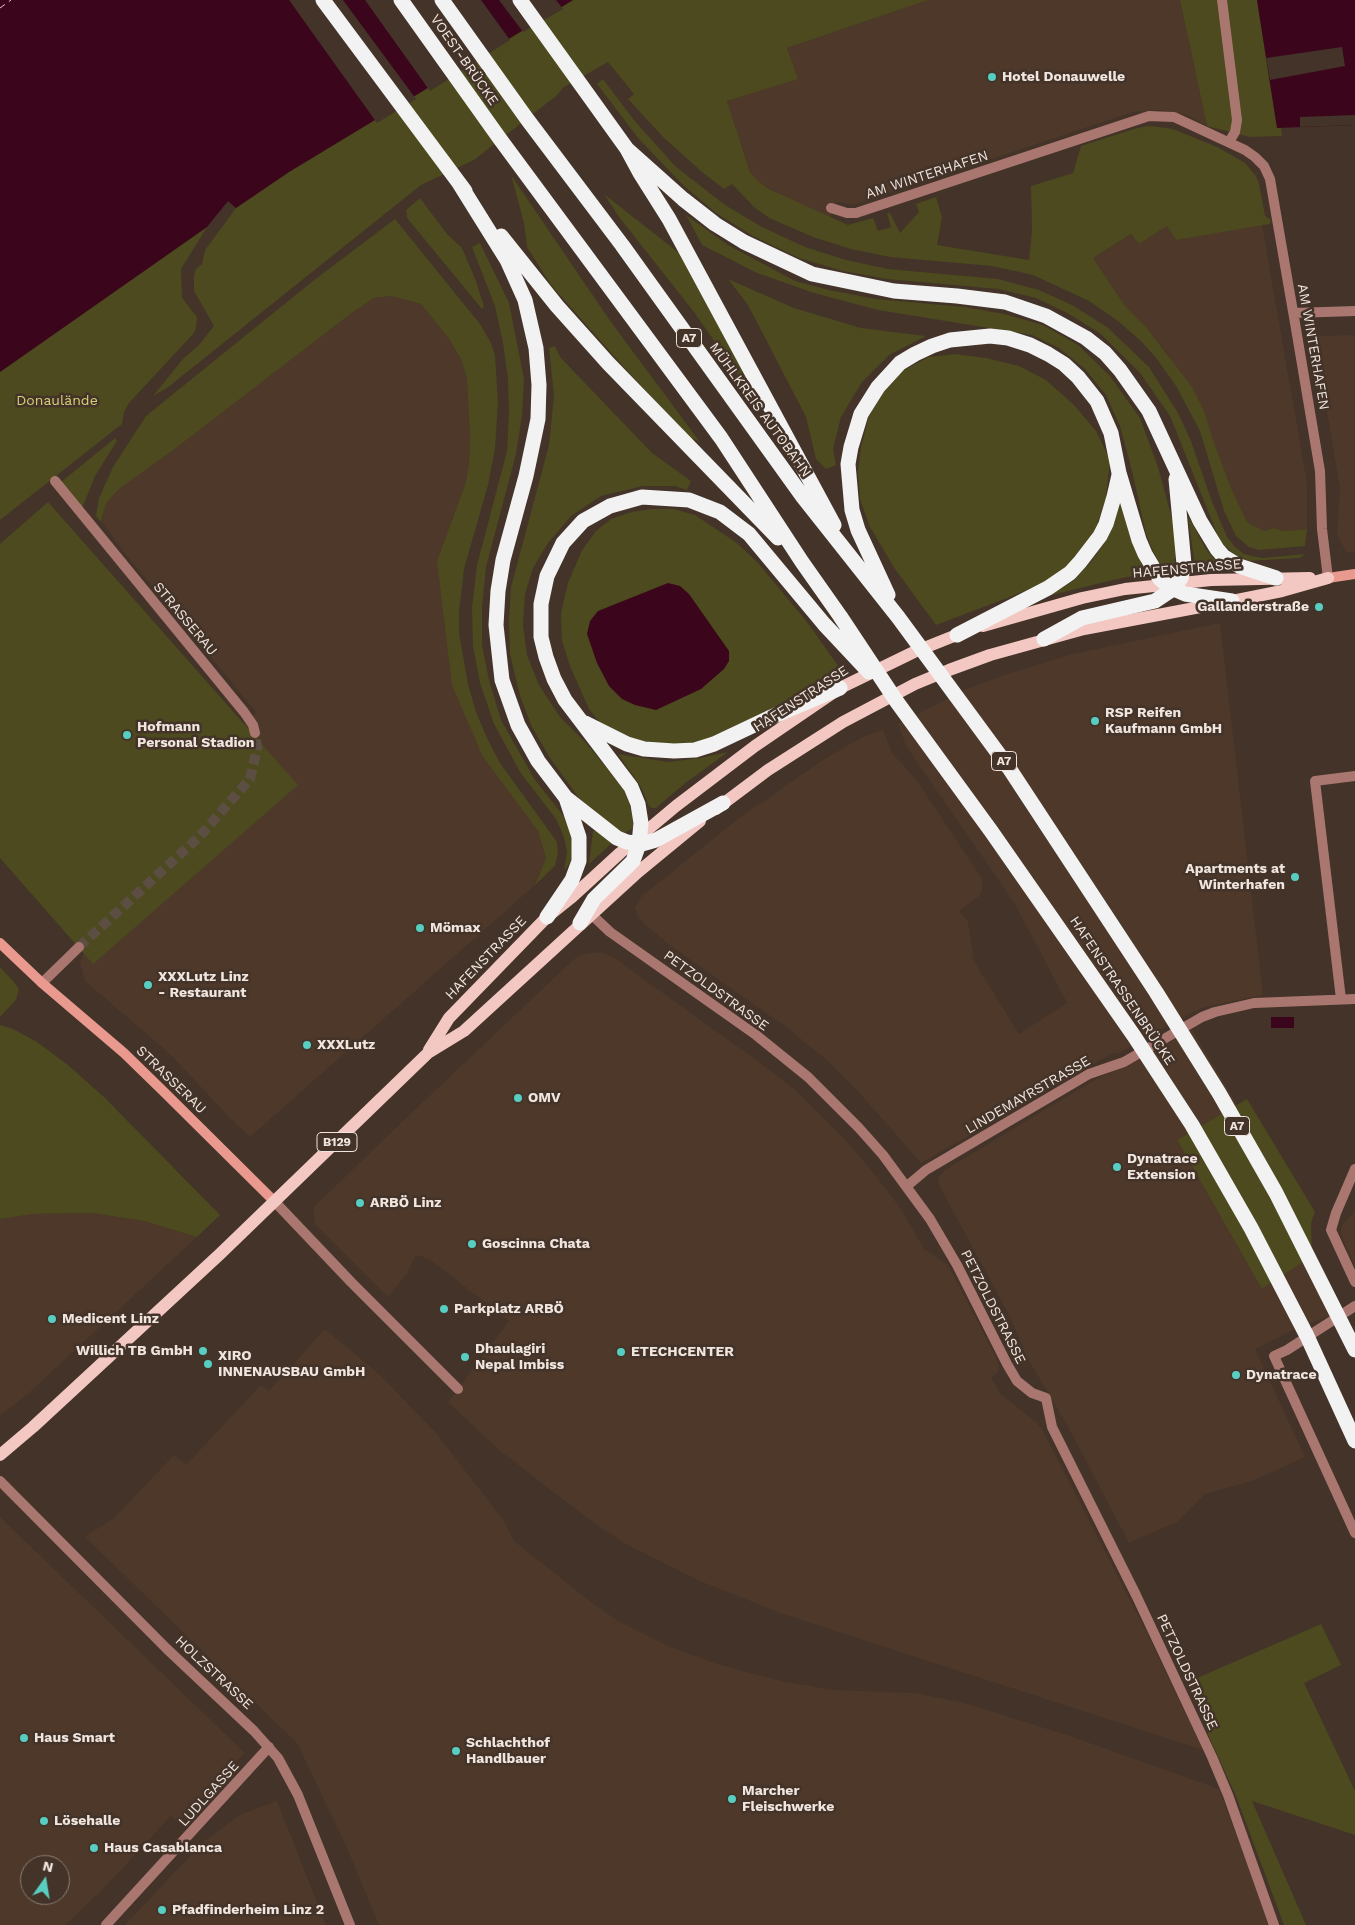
<!DOCTYPE html>
<html>
<head>
<meta charset="utf-8">
<style>
  body { margin:0 }
  #map { position:relative; width:1355px; height:1925px; overflow:hidden; background:#433329; font-family:"Work Sans",sans-serif }
  canvas { display:block }
  .north { position:absolute; left:20px; top:1855px; width:50px; height:50px; box-sizing:border-box; background:#433329; border:1px solid #887b72; border-radius:50%; rotate:13deg; font-size:14px; font-weight:700; line-height:20px; text-align:center; color:#f0e6df }
  .north::after { content:''; display:block; margin:auto; width:18px; height:22px; background:#57cec1; clip-path:polygon(50% 0,100% 100%,50% 72%,0 100%) }
</style>
</head>
<body>
<div id="map">
<canvas width="1355" height="1925"></canvas>
<div class="north">N</div>
</div>
<script>
const ctx = document.querySelector('canvas').getContext('2d');
ctx.lineJoin = 'round';
function fill(path, color) {
  ctx.fillStyle = color;
  ctx.fill(path, 'evenodd');
}
function shape(rows) {
  const path = new Path2D();
  for (const r of rows) {
    path.moveTo(r[0], r[1]);
    for (let i = 2; i < r.length; i += 2) path.lineTo(r[i], r[i + 1]);
  }
  return path;
}
function stroke(path, color, width, dash) {
  ctx.strokeStyle = color;
  ctx.lineWidth = width;
  ctx.lineCap = dash ? 'butt' : 'round';
  ctx.setLineDash(dash || []);
  ctx.stroke(path);
}
function label(font, color, halo, rows, align = 'center') {
  ctx.font = font + ' "Work Sans",sans-serif';
  ctx.lineWidth = 5;
  ctx.setLineDash([]);
  ctx.textBaseline = 'middle';
  ctx.strokeStyle = halo;
  ctx.fillStyle = color;
  for (const [text, x, y, turn = 0] of rows) {
    ctx.save();
    ctx.translate(x, y);
    ctx.rotate((+turn || 0) * Math.PI / 180);
    ctx.textAlign = isNaN(turn) ? turn : align;
    if (halo) ctx.strokeText(text, 0, 0);
    ctx.fillText(text, 0, 0);
    ctx.restore();
  }
}
fill(shape([
  [928,0,1180,0,1207,126,1187,115,1173,112,1158,110,1133,112,853,205,837,202,830,218,769,189,758,181,750,172,727,101,797,79,787,48],
  [1262,225,1307,483,1307,529,1283,531,1274,528,1264,531,1247,522,1231,488,1212,437,1205,413,1167,353,1147,328,1125,306,1093,258,1131,234,1139,244,1167,226,1176,240],
  [391,296,421,304,449,339,461,359,467,379,470,437,469,463,466,482,437,561,483,757,538,831,546,858,535,885,250,1137,231,1119,170,1054,85,981,80,962,92,935,251,734,244,724,256,712,123,551,102,522,104,510,108,501,119,489,180,445,353,312,374,298],
  [1355,335,1355,552,1347,553,1337,535,1340,488,1314,336],
  [1220,623,1263,995,1204,1007,1191,1013,1120,1053,1111,1054,921,1163,856,1089,828,1061,786,1027,671,946,644,924,637,915,635,908,641,897,738,819,820,762,862,737,883,730,892,753,916,779,982,879,982,892,978,897,959,911,968,922,974,961,1019,1034,1067,1003,1015,904,906,746,898,724,964,690,1010,673,1073,654],
  [591,953,603,953,616,959,756,1060,794,1089,846,1140,876,1176,901,1209,924,1249,948,1265,998,1361,999,1368,997,1373,991,1378,1000,1393,1041,1427,1148,1635,1203,1750,783,1614,700,1581,622,1542,586,1517,500,1451,448,1402,509,1321,433,1262,421,1256,416,1256,414,1259,406,1275,388,1297,315,1224,313,1212,315,1206,403,1121,573,960,580,955],
  [1192,1029,1237,1105,1177,1140,1262,1289,1312,1256,1342,1311,1293,1330,1255,1349,1305,1457,1252,1481,1205,1494,1177,1522,1129,1543,1072,1434,1027,1357,1010,1317,938,1183,939,1177,945,1170,1039,1113,1102,1076,1139,1060],
  [1355,1211,1355,1267,1340,1232,1343,1224],
  [92,1213,144,1221,197,1237,31,1391,0,1416,0,1219,33,1214],
  [325,1329,380,1375,436,1433,504,1521,514,1541,587,1599,618,1621,668,1646,717,1664,781,1681,833,1690,914,1693,965,1703,1070,1736,1219,1789,1270,1925,379,1925,347,1848,297,1743,85,1537,115,1517,174,1455,186,1465,261,1385,269,1391],
  [0,1517,245,1753,178,1823,171,1816,103,1889,65,1925,0,1925],
  [30,1865,60,1865,60,1895,30,1895],
  [277,1801,326,1925,125,1925,204,1841,240,1815]
]), '#4e382a');
fill(shape([
  [573,0,928,0,787,48,798,79,727,101,750,172,758,181,769,189,848,225,873,218,878,231,891,227,887,213,890,213,900,233,919,212,916,204,936,197,942,217,937,245,1029,260,1032,230,1031,186,1073,173,1081,146,1134,129,1147,126,1159,127,1173,129,1217,147,1245,163,1256,176,1259,184,1265,216,1271,220,1270,224,1176,240,1167,226,1139,244,1131,234,1093,258,1125,306,1147,328,1192,387,1205,413,1212,437,1231,488,1247,522,1264,531,1274,528,1283,531,1307,529,1305,546,1259,550,1249,547,1236,536,1224,511,1200,431,1176,386,1157,359,1141,341,1118,321,1089,301,1033,275,992,266,890,257,851,249,813,237,769,218,754,207,732,184,724,189,702,172,664,138,628,99,634,94,608,62,564,87,556,96,474,160,421,185,167,388,153,396,183,359,199,345,214,326,194,291,194,275,196,269,202,264,205,250,236,208,289,172],
  [1180,0,1257,0,1277,127,1281,128,1282,136,1250,137,1207,126],
  [603,79,634,120,675,166,725,205,762,227,805,247,846,260,888,269,998,279,1039,290,1072,305,1107,327,1149,367,1178,413,1191,441,1211,499,1227,537,1235,547,1244,554,1262,558,1306,554,1299,558,1249,561,1236,556,1220,541,1170,416,1140,373,1101,334,1069,314,1036,298,998,289,887,279,843,271,799,258,753,236,716,213,683,185,638,138,610,101,597,84],
  [511,175,611,322,700,442,689,437,621,364,551,285,527,247,524,223],
  [604,194,679,253,756,395,753,397,694,312,619,217],
  [420,198,447,234,462,248,476,281,484,307,482,309,407,218,406,210],
  [686,215,728,245,795,281,829,290,876,299,964,307,1004,314,1043,325,1078,345,1110,376,1140,418,1158,467,1174,526,1176,554,1173,570,1164,570,1154,553,1146,534,1132,471,1120,426,1106,395,1085,369,1059,348,1032,335,878,310,814,293,757,273,702,245],
  [395,219,480,324,491,343,495,356,498,402,495,449,488,485,464,569,459,612,459,633,468,684,476,712,488,740,500,763,557,842,558,853,555,866,535,885,546,858,538,831,483,757,452,685,437,561,466,482,469,463,470,437,467,379,461,359,449,339,421,304,391,296,374,298,353,312,180,445,119,489,108,501,104,510,101,522,96,516,99,498,113,467,146,416,313,281],
  [207,227,181,269,182,298,197,317,196,328,193,334,129,403,124,412,122,424,0,520,0,372],
  [480,243,509,303,524,379,522,416,516,454,486,567,482,608,482,645,489,680,501,720,535,780,566,819,572,837,573,854,569,864,564,871,567,852,564,837,556,819,520,772,494,724,480,683,473,646,472,608,477,565,507,451,509,413,508,379,503,343,495,306,472,247],
  [728,279,794,308,861,328,926,336,889,355,862,382,841,417,833,449,836,465,826,469,816,459,806,417,748,305],
  [555,346,560,357,652,453,691,481,687,490,675,486,643,486,601,496,571,516,548,543,533,568,525,594,523,625,527,655,539,685,560,717,587,744,623,788,629,802,633,819,633,828,624,833,608,823,579,798,550,758,532,727,520,696,510,654,509,619,511,587,549,445,554,395,549,348],
  [955,354,986,358,1019,366,1046,380,1074,405,1096,431,1110,460,1106,498,1094,533,1075,560,1048,581,1010,597,936,625,895,569,870,527,860,499,858,471,861,447,869,416,882,392,902,371,929,357],
  [115,438,117,441,95,476,83,506,79,507,60,483],
  [1121,499,1129,532,1137,555,1147,573,1113,580,1048,596,1074,580,1090,563,1104,544,1114,523],
  [48,502,298,785,93,964,0,858,0,544],
  [651,509,674,509,695,515,737,543,758,563,807,622,839,667,769,712,732,731,697,743,663,745,630,739,601,724,589,709,570,666,562,641,561,613,568,583,582,550,596,531,611,519,632,512],
  [1188,516,1206,549,1219,565,1219,570,1198,569,1195,566],
  [728,752,684,784,656,808,652,808,649,806,641,787,618,754,668,762,700,758],
  [597,830,613,842,589,864,593,831],
  [0,967,13,981,19,989,16,1000,0,1017],
  [0,1025,13,1029,37,1042,68,1065,105,1098,220,1215,197,1237,144,1221,92,1213,33,1214,0,1219],
  [1247,1099,1315,1212,1311,1223,1312,1256,1262,1289,1177,1140],
  [1321,1624,1341,1665,1304,1683,1355,1791,1355,1835,1252,1801,1306,1925,1284,1925,1236,1796,1210,1739,1188,1682]
]), '#4c4a1e');
fill(shape([
  [0,0,573,0,289,172,236,208,228,201,207,227,0,372],
  [1257,0,1355,0,1355,125,1277,128],
  [668,583,680,586,689,594,729,651,729,661,724,669,701,689,656,710,635,705,622,699,609,686,597,663,587,634,590,621,598,611],
  [1271,1017,1294,1017,1294,1028,1271,1028]
]), '#3b051b');
fill(shape([
  [289,0,343,0,416,99,377,123],
  [365,0,481,0,510,40,430,91],
  [499,0,556,0,563,9,523,32],
  [1342,47,1345,66,1270,80,1266,58],
  [1355,115,1355,125,1300,127,1300,117]
]), '#433329');
stroke(shape([
  [0,8,11,0]
]), '#f7bdcb', 1, [6, 5]);
stroke(shape([
  [79,947,199,837,250,779,257,749,255,733]
]), '#5d4e44', 10, [10, 5]);
stroke(shape([
  [1222,0,1237,120,1235,132,1229,142],
  [831,208,847,213,856,213,1149,116,1174,117,1245,150,1255,157,1264,166,1270,179,1295,323,1320,471,1322,529,1328,578],
  [1294,313,1355,311],
  [55,481,244,712,253,725,255,733],
  [591,914,610,932,756,1035,808,1077,859,1128,883,1155,930,1219,957,1265,1007,1364,1017,1381,1032,1393,1046,1398,1052,1427,1136,1595,1212,1757,1228,1795,1274,1925],
  [42,983,79,947],
  [1341,999,1315,781,1355,776],
  [1355,1169,1336,1213,1331,1230,1355,1282],
  [907,1186,926,1170,1089,1074,1124,1062,1202,1017,1215,1012,1254,1003,1355,999],
  [275,1202,351,1282,458,1389],
  [1355,1306,1287,1350,1274,1356,1355,1533],
  [0,1481,167,1649,254,1731,278,1758,298,1795,350,1925],
  [106,1925,269,1747]
]), '#a9776f', 10);
stroke(shape([
  [1328,578,1355,574],
  [0,943,42,983,124,1053,162,1090,275,1202]
]), '#ea998e', 10);
stroke(shape([
  [983,626,1082,598,1125,589,1211,580,1310,578],
  [716,809,768,770,843,722,915,684,949,670,990,655,1084,629,1232,601,1282,591,1328,578],
  [429,1050,449,1018,547,917,572,897,620,853,676,806,755,746,840,688,914,652,964,632],
  [0,1455,33,1427,220,1254,428,1053,464,1031,638,872,700,821]
]), '#f3c8c2', 12);
stroke(shape([
  [323,0,465,191],
  [401,0,500,139,721,438,802,562,840,616,897,702,991,831,1134,1036,1192,1125,1251,1228,1307,1336,1355,1441],
  [442,0,527,119,622,245,803,497,898,617,1009,768,1156,992,1219,1093,1276,1193,1355,1350],
  [520,0,627,149,640,173,669,219,834,525],
  [627,149,683,199,715,224,744,242,812,274,894,291,957,296,1005,302,1046,316,1086,338,1105,353,1120,370,1149,411,1200,521,1217,549,1223,556,1239,566,1276,578],
  [459,183,507,260,525,300,536,348,539,385,538,419,526,476,503,560,498,591,496,625,502,680,518,725,538,761,566,798,617,838,627,842,642,844,656,840,723,803],
  [501,236,557,306,608,363,778,538],
  [888,595,858,530,852,510,848,464,851,447,861,414,878,387,900,363,915,354,932,346,950,340,990,336,1008,338,1030,345,1048,354,1064,364,1078,377,1097,401,1111,433,1119,473,1139,540,1145,554,1160,579,1169,587,1185,594,1232,601],
  [957,635,1048,588,1070,573,1080,562,1100,536,1106,524,1114,497,1119,475],
  [1044,639,1082,618,1155,601,1173,589,1181,578,1184,564,1176,479],
  [585,723,627,744,644,749,674,751,695,750,714,744,769,718,840,688],
  [547,917,572,880,579,861,579,837,566,798],
  [580,923,594,899,633,861,639,844,641,823,638,804,631,787,565,700,554,679,546,657,541,637,541,604,547,576,563,543,583,521,610,506,642,497,689,500,720,512,749,534,824,624,869,672]
]), '#f2f2f2', 15);
for (const [x, y, r, color] of [
  [992,77,5,"#57cec1"],
  [1319,607,5,"#57cec1"],
  [1095,721,5,"#57cec1"],
  [127,735,5,"#57cec1"],
  [1295,877,5,"#57cec1"],
  [420,928,5,"#57cec1"],
  [148,985,5,"#57cec1"],
  [307,1045,5,"#57cec1"],
  [518,1098,5,"#57cec1"],
  [1117,1167,5,"#57cec1"],
  [360,1203,5,"#57cec1"],
  [472,1244,5,"#57cec1"],
  [444,1309,5,"#57cec1"],
  [52,1319,5,"#57cec1"],
  [203,1351,5,"#57cec1"],
  [621,1352,5,"#57cec1"],
  [465,1357,5,"#57cec1"],
  [208,1364,5,"#57cec1"],
  [1236,1375,5,"#57cec1"],
  [24,1738,5,"#57cec1"],
  [456,1751,5,"#57cec1"],
  [732,1799,5,"#57cec1"],
  [44,1821,5,"#57cec1"],
  [94,1848,5,"#57cec1"],
  [162,1910,5,"#57cec1"]
]) {
  const dot = new Path2D();
  dot.arc(x, y, r, 0, 2 * Math.PI);
  ctx.fillStyle = color;
  ctx.fill(dot);
  stroke(dot, '#433329', 2);
}
for (const [x, y, w] of [
  [689,338,25],
  [1004,761,25],
  [1237,1126,25],
  [337,1142,40]
]) {
  const box = new Path2D();
  box.roundRect(x - w / 2, y - 9.5, w, 19, 4);
  ctx.fillStyle = '#433329';
  ctx.fill(box);
  stroke(box, '#f0e6df', 1);
}
label('bold 12px', '#f0e6df', null, [
  ["A7",689,338],
  ["A7",1004,761],
  ["A7",1237,1126],
  ["B129",337,1142]
]);
label('14px', '#f0e6df', '#433329', [
  ["VOEST-BRÜCKE",464,60,55],
  ["AM WINTERHAFEN",927,175,-18],
  ["AM WINTERHAFEN",1313,347,80],
  ["MÜHLKREIS AUTOBAHN",760,410,54],
  ["HAFENSTRASSE",1187,569,-5],
  ["STRASSERAU",185,619,50],
  ["HAFENSTRASSE",801,699,-33],
  ["HAFENSTRASSE",486,958,-46],
  ["PETZOLDSTRASSE",716,991,36],
  ["HAFENSTRASSENBRÜCKE",1122,991,56],
  ["STRASSERAU",171,1080,44],
  ["LINDEMAYRSTRASSE",1028,1095,-30],
  ["PETZOLDSTRASSE",993,1307,63],
  ["PETZOLDSTRASSE",1187,1672,65],
  ["HOLZSTRASSE",214,1673,43],
  ["LUDLGASSE",209,1794,-48]
]);
label('bold 14px', '#f0e6df', '#433329', [
  ["Hotel Donauwelle",1002,77],
  ["Gallanderstraße",1309,607,"right"],
  ["RSP Reifen",1105,713],
  ["Kaufmann GmbH",1105,729],
  ["Hofmann",137,727],
  ["Personal Stadion",137,743],
  ["Apartments at",1285,869,"right"],
  ["Winterhafen",1285,885,"right"],
  ["Mömax",430,928],
  ["XXXLutz Linz",158,977],
  ["- Restaurant",158,993],
  ["XXXLutz",317,1045],
  ["OMV",528,1098],
  ["Dynatrace",1127,1159],
  ["Extension",1127,1175],
  ["ARBÖ Linz",370,1203],
  ["Goscinna Chata",482,1244],
  ["Parkplatz ARBÖ",454,1309],
  ["Medicent Linz",62,1319],
  ["Dhaulagiri",475,1349],
  ["Nepal Imbiss",475,1365],
  ["Willich TB GmbH",193,1351,"right"],
  ["ETECHCENTER",631,1352],
  ["XIRO",218,1356],
  ["INNENAUSBAU GmbH",218,1372],
  ["Dynatrace",1246,1375],
  ["Haus Smart",34,1738],
  ["Schlachthof",466,1743],
  ["Handlbauer",466,1759],
  ["Marcher",742,1791],
  ["Fleischwerke",742,1807],
  ["Lösehalle",54,1821],
  ["Haus Casablanca",104,1848],
  ["Pfadfinderheim Linz 2",172,1910]
], 'left');
label('14px', '#d6d376', '#433329', [
  ["Donaulände",57,401]
]);
</script>
</body>
</html>
